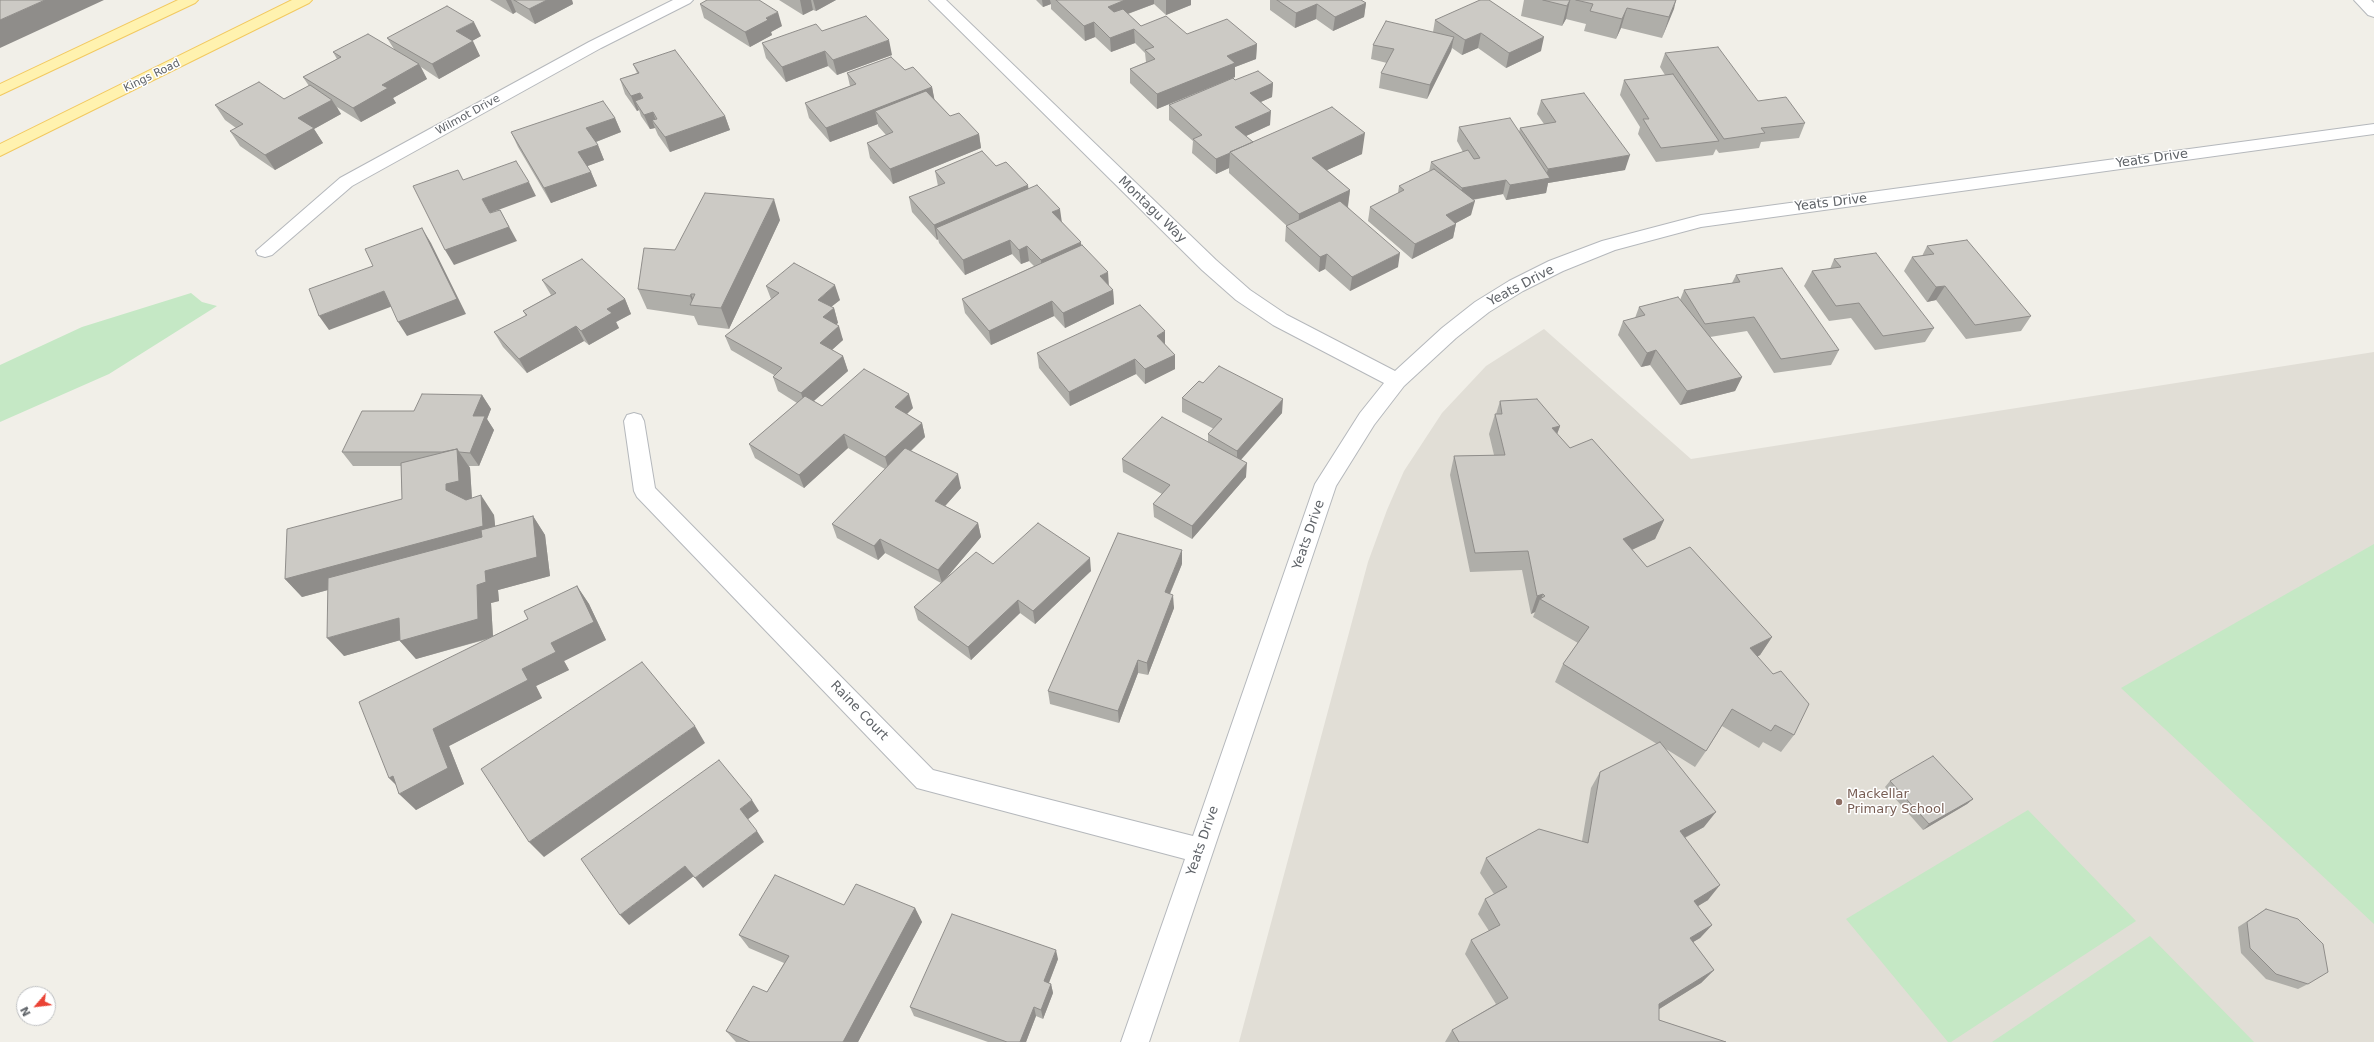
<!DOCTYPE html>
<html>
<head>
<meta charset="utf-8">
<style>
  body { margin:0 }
  #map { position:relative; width:2374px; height:1042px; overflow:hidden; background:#f1efe8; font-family:"DejaVu Sans",sans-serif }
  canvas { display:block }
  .north { position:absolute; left:16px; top:986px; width:40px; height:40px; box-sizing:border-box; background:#fff; border:1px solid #bfc1c3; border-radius:50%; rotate:242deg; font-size:11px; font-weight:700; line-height:16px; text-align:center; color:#5f6368 }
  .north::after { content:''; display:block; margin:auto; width:14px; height:18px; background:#ea4335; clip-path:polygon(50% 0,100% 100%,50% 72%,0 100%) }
</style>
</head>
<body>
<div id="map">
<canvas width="2374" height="1042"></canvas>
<div class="north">N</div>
</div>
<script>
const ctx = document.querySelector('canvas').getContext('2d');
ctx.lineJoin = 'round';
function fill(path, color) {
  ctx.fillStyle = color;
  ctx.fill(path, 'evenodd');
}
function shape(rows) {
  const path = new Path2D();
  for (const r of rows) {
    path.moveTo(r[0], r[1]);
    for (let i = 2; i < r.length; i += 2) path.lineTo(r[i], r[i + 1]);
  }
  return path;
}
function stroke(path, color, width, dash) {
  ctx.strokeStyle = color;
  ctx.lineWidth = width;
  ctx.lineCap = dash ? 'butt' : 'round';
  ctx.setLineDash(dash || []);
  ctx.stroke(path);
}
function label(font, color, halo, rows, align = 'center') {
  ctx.font = font + ' "DejaVu Sans",sans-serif';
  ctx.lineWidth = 3;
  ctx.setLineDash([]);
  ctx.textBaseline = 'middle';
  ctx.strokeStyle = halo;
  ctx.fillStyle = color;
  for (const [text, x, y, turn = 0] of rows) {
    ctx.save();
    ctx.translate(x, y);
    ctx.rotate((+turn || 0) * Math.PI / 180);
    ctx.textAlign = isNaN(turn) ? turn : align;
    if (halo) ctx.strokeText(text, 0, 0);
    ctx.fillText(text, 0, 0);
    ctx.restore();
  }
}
fill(shape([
  [1544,329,1691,459,2374,352,2374,1042,1239,1042,1368,562,1387,510,1404,471,1442,413,1486,366]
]), '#e1ded6');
fill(shape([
  [191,293,202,302,217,306,109,374,0,422,0,365,82,327],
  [2374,544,2374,924,2121,688],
  [2028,810,2136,921,1951,1042,1948,1042,1846,919],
  [2150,936,2254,1042,1992,1042]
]), '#c5e8c5');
const minor = shape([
  [673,0,693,0,690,3,601,48,352,186,272,255,265,257,258,255,256,251,340,178,589,42,673,0],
  [929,0,946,0,1216,260,1250,290,1287,315,1395,371,1442,328,1475,302,1509,281,1549,261,1602,241,1701,215,2374,124,2374,134,1701,227,1615,250,1563,271,1523,291,1489,312,1456,338,1404,386,1374,425,1336,486,1149,1042,1121,1042,1185,859,917,788,637,497,634,491,624,421,627,415,634,413,641,415,644,421,655,488,933,770,1193,836,1315,484,1360,413,1384,383,1273,325,1236,300,1202,270,929,0],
  [2354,0,2371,0,2374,3,2374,17,2368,15,2354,0]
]);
const primary = shape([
  [178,0,198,0,195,3,0,95,0,84,178,0],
  [292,0,312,0,309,3,0,156,0,144,292,0]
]);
stroke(minor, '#b5b8bc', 2);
stroke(primary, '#f2c960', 2);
fill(minor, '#fff');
fill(primary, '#fff2af');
fill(shape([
  [490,0,572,0,573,4,535,24,516,12,513,14],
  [779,0,836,0,816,11,813,10,803,15],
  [1036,0,1191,0,1191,5,1166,15,1154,4,1128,14,1141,26,1187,34,1257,44,1256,59,1235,67,1235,77,1233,78,1235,80,1273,83,1272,97,1261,102,1270,125,1246,136,1253,142,1362,154,1327,170,1350,190,1348,207,1398,267,1350,291,1325,269,1319,272,1285,241,1286,226,1287,226,1229,173,1229,168,1216,174,1192,153,1193,141,1169,120,1169,105,1221,83,1157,109,1130,83,1130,69,1146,62,1145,53,1135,43,1111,52,1095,37,1085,41,1051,9,1051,4,1043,7],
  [1270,0,1361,0,1366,3,1364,17,1333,31,1316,19,1295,28,1270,10],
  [1524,0,1676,0,1662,38,1621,28,1616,39,1584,31,1586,24,1566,19,1562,26,1521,16],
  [700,4,782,26,771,32,772,35,750,47,704,18],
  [1435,20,1541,51,1506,68,1478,48,1462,55,1452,48,1451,51,1427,99,1379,88,1381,73,1387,63,1371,59,1373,45,1433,32],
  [481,36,472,41,480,56,439,79,421,67,427,79,393,98,396,103,361,122,337,107,341,114,314,129,323,143,275,170,240,146,230,131,236,128,225,120,215,105,284,99,309,86,303,77,337,59,333,52,394,49,387,38],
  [762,43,892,55,837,75,828,66,786,82,766,58],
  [1665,53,1758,101,1805,123,1799,138,1761,142,1759,148,1719,153,1716,149,1713,155,1656,162,1638,134,1640,127,1620,95,1624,80,1665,75,1660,67],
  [633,64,725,116,730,130,670,152,658,135,655,128,650,129,641,116,639,110,637,111,625,94,620,79,637,73],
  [847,73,932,87,934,99,950,116,979,134,981,148,893,184,870,158,867,143,886,135,878,126,878,124,830,142,809,118,805,103,850,86],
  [1541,100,1625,170,1548,183,1546,193,1506,200,1503,194,1473,200,1471,215,1456,223,1453,238,1412,259,1368,221,1370,207,1398,193,1399,186,1429,172,1431,162,1463,152,1457,141,1459,127,1519,132,1520,128,1544,124,1537,114],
  [615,118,621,132,596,142,598,145,604,160,587,166,591,172,597,186,551,203,518,147,511,132],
  [996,166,1029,189,1062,222,1081,245,1109,286,1113,290,1114,304,1065,328,1054,316,991,345,965,313,962,299,1034,266,1029,261,1021,264,1012,254,965,275,939,243,938,239,937,240,912,212,909,197,938,186,935,171],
  [780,220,729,329,698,325,694,316,647,309,638,289,675,250],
  [1927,246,2031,316,2021,331,1966,339,1936,300,1927,302,1904,271,1912,257,1922,256],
  [1834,259,1934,328,1925,342,1875,350,1851,318,1829,321,1804,286,1812,271,1830,269],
  [1736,275,1839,350,1831,365,1774,373,1747,331,1710,337,1742,377,1735,391,1680,405,1650,365,1641,367,1618,335,1623,321,1635,318,1639,307,1680,300,1684,290,1732,283],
  [542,280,625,299,631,314,616,322,619,328,589,345,584,341,527,373,503,347,494,332,526,316,523,311,551,295],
  [766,286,840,300,831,307,834,308,838,323,836,324,843,340,832,350,843,356,848,371,813,401,822,406,913,408,906,414,922,423,925,437,911,451,961,488,945,506,978,523,981,537,943,582,993,564,1091,571,1035,624,1020,613,971,660,918,620,914,607,941,583,885,553,878,560,837,538,832,524,885,469,848,448,804,488,755,458,749,444,797,403,778,391,773,377,774,375,731,350,725,336,771,299],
  [1165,345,1175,355,1175,369,1145,384,1136,374,1070,406,1039,368,1037,353],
  [482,395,491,409,487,419,494,430,479,466,469,466,470,468,472,498,494,515,495,526,533,516,545,535,550,576,498,590,499,601,491,603,493,636,528,619,577,586,589,604,606,640,564,661,569,670,536,686,542,698,449,746,464,784,416,810,396,784,389,778,488,639,416,659,400,641,400,640,344,656,328,590,302,597,285,579,402,499,401,466,353,466,342,452,414,411],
  [1182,398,1282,413,1241,460,1246,477,1192,539,1154,517,1153,504,1162,494,1123,472,1122,459,1208,442,1208,434,1214,429,1182,412],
  [1500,401,1560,426,1557,434,1570,448,1664,520,1655,539,1632,550,1647,567,1772,637,1760,655,1757,657,1794,735,1781,752,1763,742,1759,748,1722,726,1706,751,1695,767,1666,749,1704,827,1685,838,1708,900,1698,906,1712,925,1700,938,1693,942,1714,970,1701,983,1659,1009,1659,1020,1726,1042,1445,1042,1452,1030,1496,1004,1465,954,1471,940,1489,931,1478,914,1485,899,1494,894,1480,873,1486,858,1582,841,1591,788,1600,772,1657,744,1555,682,1563,664,1578,643,1533,617,1535,612,1531,614,1522,570,1470,572,1450,475,1454,456,1494,455,1489,434,1495,414,1496,414],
  [1182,564,1170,594,1174,608,1148,675,1138,673,1119,723,1050,704,1048,691],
  [1890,781,1973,799,1967,804,1923,830,1885,787],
  [844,905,915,908,922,922,858,1042,736,1042,726,1031,767,992,784,963,749,948,739,935],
  [2266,909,2308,984,2298,989,2266,979,2241,953,2238,927],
  [1058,959,1049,983,1051,984,1053,993,1043,1019,1036,1016,1026,1042,988,1042,914,1016,910,1007]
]), '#afaea9');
fill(shape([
  [45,0,104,0,0,48,0,20],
  [506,0,511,0,516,12,513,14],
  [547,0,572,0,573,4,535,24,529,9],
  [800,0,811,0,813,10,803,15],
  [813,0,836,0,816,11],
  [1042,0,1050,0,1051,4,1043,7],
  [1125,0,1154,0,1154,4,1108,21,1108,7],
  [1166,0,1191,0,1191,5,1166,15],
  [1570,0,1566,19,1562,26,1567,6],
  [1676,0,1674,9,1662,38,1669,17],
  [1366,3,1364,17,1333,31,1335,17],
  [1317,4,1316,19,1295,28,1296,13],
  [1627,8,1621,28,1616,39,1622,19],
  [778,12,782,26,771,32,772,35,750,47,745,32,766,18],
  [474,22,481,36,463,46,456,31],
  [1094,22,1095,37,1085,41,1084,26],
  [1134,29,1135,43,1111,52,1110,38],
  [1481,33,1478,48,1462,55,1465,40],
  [1454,37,1451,51,1427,99,1430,85],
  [1544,37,1541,51,1506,68,1509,53],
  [889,40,892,55,837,75,833,60],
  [473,41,480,56,439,79,432,64],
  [1257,44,1256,59,1235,67,1235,77,1157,109,1157,94,1227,56],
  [825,51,828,66,786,82,782,67],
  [419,64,427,79,393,98,396,103,361,122,353,108,382,85],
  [1273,83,1272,97,1249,107,1250,93],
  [932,87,935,102,875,111,878,124,830,142,826,128],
  [640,93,645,108,635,101,639,110,637,111,631,96],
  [332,100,341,114,314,129,323,143,275,170,265,155,298,118],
  [1271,111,1270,125,1235,141,1235,127],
  [653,112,658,127,652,120,655,128,650,129,644,115],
  [725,116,730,130,670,152,665,137],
  [615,118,621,132,593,143,586,128],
  [1365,133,1362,154,1310,178,1312,158],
  [979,134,981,148,893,184,890,169],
  [598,145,604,160,585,167,578,152],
  [1230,153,1229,168,1216,174,1216,159],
  [1630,155,1625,170,1548,183,1546,193,1506,200,1510,185,1545,179,1548,169],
  [591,172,597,186,551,203,544,188],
  [1506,180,1503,194,1459,202,1462,188],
  [529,182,536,196,490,213,482,199],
  [1028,185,1030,200,936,228,938,239,937,240,934,225],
  [1350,190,1347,211,1298,235,1299,214],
  [774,199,780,220,729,329,721,308],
  [1475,201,1471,215,1443,230,1446,215],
  [1060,209,1062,223,1052,212],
  [500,210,517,241,454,265,445,250],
  [1456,224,1453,238,1412,259,1415,244],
  [422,228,431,243,466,314,407,336,398,322],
  [1010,240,1012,254,965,275,963,260],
  [1081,242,1082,257,1042,275,1041,260],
  [1027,246,1029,261,1021,264,1019,250],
  [1400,253,1398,267,1350,291,1352,277],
  [1327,254,1325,269,1319,272,1320,257],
  [1108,272,1109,287,1100,276],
  [835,285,840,300,822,314,818,300],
  [1945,286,1936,300,1927,302,1936,287],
  [1113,290,1114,304,1065,328,1063,313],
  [384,291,393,306,329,330,319,316],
  [691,294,696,306,694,306,690,296],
  [625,299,631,314,616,322,619,328,589,345,581,331,607,309],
  [1052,301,1054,316,991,345,989,331],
  [834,308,838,323,827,331,823,317],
  [576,326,584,341,527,373,519,359],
  [839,326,843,340,824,357,820,343],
  [1165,331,1165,346,1157,336],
  [1656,350,1650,365,1641,367,1647,353],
  [1175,355,1175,369,1145,384,1145,369],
  [843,356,848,371,806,408,801,393],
  [1135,359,1136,374,1070,406,1069,392],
  [1742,377,1735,391,1680,405,1687,391],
  [909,394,913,408,899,422,895,407],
  [482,395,491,409,487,419,494,430,479,466,470,453,473,416],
  [1283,399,1282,413,1237,464,1237,451],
  [922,423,925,437,889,471,885,457],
  [1560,426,1553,445,1552,428],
  [844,434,848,448,804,488,799,475],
  [457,449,470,468,472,500,459,503,446,490,446,484],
  [1247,463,1246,477,1192,539,1192,526],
  [958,474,961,488,938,514,935,501],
  [481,495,494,515,497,544,302,597,285,579],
  [533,516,545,535,550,576,498,590,499,601,491,603,493,637,416,659,400,641,477,585,485,571],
  [1664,520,1655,539,1614,558,1623,539],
  [978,523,981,537,942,583,938,570],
  [880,539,885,553,878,560,874,546],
  [1182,550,1182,564,1165,605,1165,592],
  [1090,558,1091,571,1035,624,1033,611],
  [577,586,589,604,606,640,564,661,569,670,536,686,542,698,449,746,464,784,416,810,399,794,403,792,389,778,433,729,522,669,551,643],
  [1543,594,1541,599,1540,599,1535,612,1531,614,1537,596],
  [1173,595,1174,608,1148,675,1147,663],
  [1018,600,1020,613,971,660,968,647],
  [399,618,415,636,344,656,327,638],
  [1772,637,1760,655,1739,666,1750,648],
  [1138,660,1138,673,1119,723,1118,711],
  [695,726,705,743,544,857,529,842],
  [1973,799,1967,804,1923,830,1929,824],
  [752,800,759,811,747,820,740,809],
  [1716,812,1704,827,1669,846,1680,831],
  [757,831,764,842,703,888,695,878],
  [685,866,694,876,629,925,620,915],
  [1720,885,1708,900,1683,915,1694,901],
  [915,908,922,922,858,1042,843,1042],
  [1712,925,1700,938,1678,951,1690,938],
  [1056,950,1058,959,1046,990,1044,981],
  [1714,970,1701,983,1648,1016,1659,1004],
  [1051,984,1053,993,1043,1019,1041,1010],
  [1034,1007,1036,1016,1026,1042,1020,1042]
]), '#8f8d8a');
const building = shape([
  [0,0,45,0,0,20,0,0],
  [514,0,547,0,529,9,514,0],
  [707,0,759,0,778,12,766,18,768,20,745,32,700,4,707,0],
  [1056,0,1125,0,1108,7,1114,12,1123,9,1141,26,1166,16,1187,34,1227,19,1257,44,1227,56,1235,63,1157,94,1130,69,1155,59,1145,50,1154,47,1134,29,1110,38,1094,22,1084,26,1056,0],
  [1277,0,1361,0,1366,3,1335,17,1317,4,1296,13,1277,0],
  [1480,0,1489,0,1544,37,1509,53,1481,33,1465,40,1435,20,1480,0],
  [1543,0,1570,0,1567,6,1543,0],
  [1576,0,1676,0,1669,17,1627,8,1622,19,1590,11,1593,4,1576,0],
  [447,6,474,22,456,31,473,41,432,64,387,38,447,6],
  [866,16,889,40,833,60,825,51,782,67,762,43,816,24,822,31,866,16],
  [1386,21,1454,37,1430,85,1381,73,1394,49,1373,45,1386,21],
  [368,34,419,64,382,85,388,88,353,108,303,77,341,57,333,52,368,34],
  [1718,47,1758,101,1786,97,1805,123,1761,128,1765,133,1724,139,1665,53,1718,47],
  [675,50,725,116,665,137,652,120,657,119,653,112,644,115,635,101,643,98,640,93,631,96,620,79,639,73,633,64,675,50],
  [891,57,905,70,913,67,932,87,826,128,805,103,856,84,847,73,891,57],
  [1258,71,1273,83,1250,93,1271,111,1235,127,1253,142,1230,152,1230,153,1216,159,1193,139,1202,135,1169,105,1233,78,1235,80,1258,71],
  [1673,74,1719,141,1661,148,1643,119,1649,119,1624,80,1673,74],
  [259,82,284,99,310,85,332,100,298,118,314,128,265,155,230,131,243,124,215,105,259,82],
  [926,91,950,116,959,113,979,134,890,169,867,143,893,132,875,111,926,91],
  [1584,93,1630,155,1548,169,1520,128,1556,122,1541,100,1584,93],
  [603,101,615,118,586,128,598,145,578,152,591,172,544,188,511,132,603,101],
  [1332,107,1365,133,1312,158,1350,190,1299,214,1230,152,1332,107],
  [1510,118,1550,178,1510,185,1506,180,1462,188,1431,162,1468,150,1474,159,1480,158,1459,127,1510,118],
  [982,151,996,166,1006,162,1028,185,934,225,909,197,945,183,935,171,982,151],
  [516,161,529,182,482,199,490,213,500,210,509,227,445,250,413,186,458,170,463,180,516,161],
  [1434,169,1475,201,1446,215,1456,224,1415,244,1370,207,1404,190,1399,186,1434,169],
  [1037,185,1060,209,1052,212,1081,242,1041,260,1027,246,1019,250,1010,240,963,260,936,228,1037,185],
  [705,193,774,199,721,308,690,305,695,294,691,294,690,296,638,289,644,248,675,250,705,193],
  [1340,201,1400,253,1352,277,1327,254,1320,257,1286,226,1340,201],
  [422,228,457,299,398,322,384,291,319,316,309,289,373,266,365,249,422,228],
  [1967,240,2031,316,1975,325,1945,286,1936,287,1912,257,1934,254,1927,246,1967,240],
  [1082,245,1108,272,1100,276,1113,290,1063,313,1052,301,989,331,962,299,1082,245],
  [1876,253,1934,328,1883,336,1859,303,1836,306,1812,271,1841,267,1834,259,1876,253],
  [582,259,625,299,607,309,612,313,581,331,576,326,519,359,494,332,527,315,523,311,556,293,542,280,582,259],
  [794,263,835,285,818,300,834,308,823,317,839,326,820,343,843,356,801,393,773,377,782,368,725,336,779,293,766,286,794,263],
  [1782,268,1839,350,1781,359,1754,317,1705,324,1684,290,1740,282,1736,275,1782,268],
  [1678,297,1742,377,1687,391,1656,350,1647,353,1623,321,1645,315,1639,307,1678,297],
  [1140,305,1165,331,1157,336,1175,355,1145,369,1135,359,1069,392,1037,353,1140,305],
  [1219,366,1283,399,1237,451,1208,434,1222,419,1182,398,1199,381,1203,383,1219,366],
  [864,369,909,394,895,407,922,423,885,457,844,434,799,475,749,444,805,396,822,406,864,369],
  [422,394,482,395,473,416,485,416,470,453,459,452,457,449,442,452,342,452,362,411,414,411,422,394],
  [1537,399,1560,426,1552,428,1570,448,1592,439,1664,520,1623,539,1647,567,1690,547,1772,637,1750,648,1773,674,1781,671,1809,704,1794,735,1775,725,1771,731,1732,709,1706,751,1563,664,1589,627,1540,599,1545,596,1543,594,1537,596,1528,551,1475,553,1454,456,1505,455,1495,414,1502,414,1500,401,1537,399],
  [1162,417,1247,463,1192,526,1153,504,1170,485,1122,459,1162,417],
  [905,448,958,474,935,501,978,523,938,570,880,539,874,546,832,524,905,448],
  [457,449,459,481,446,484,446,490,466,500,481,495,483,526,285,579,287,529,402,499,401,463,457,449],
  [533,516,537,557,485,571,486,582,477,585,478,619,400,641,399,618,327,638,328,578,482,537,481,530,533,516],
  [1038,523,1090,558,1033,611,1018,600,968,647,914,607,976,552,993,564,1038,523],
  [1118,533,1182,550,1165,592,1173,595,1147,663,1138,660,1118,711,1048,691,1118,533],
  [577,586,594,622,551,643,556,652,522,669,528,680,433,729,448,768,399,794,393,776,389,778,359,702,528,619,524,611,577,586],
  [642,662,695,726,529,842,481,769,642,662],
  [1660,742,1716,812,1680,831,1720,885,1694,901,1712,925,1690,938,1714,970,1659,1004,1659,1020,1726,1042,1459,1042,1452,1030,1508,998,1471,940,1500,925,1485,899,1507,887,1486,858,1539,829,1588,843,1600,772,1660,742],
  [1933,756,1973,799,1929,824,1890,781,1933,756],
  [719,760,752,800,740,809,757,831,695,878,685,866,620,915,581,859,719,760],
  [775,875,844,905,856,884,915,908,843,1042,750,1042,726,1031,753,986,767,992,789,956,739,935,775,875],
  [2266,909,2298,919,2323,944,2328,972,2308,984,2276,974,2250,948,2247,922,2266,909],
  [952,914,1056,950,1044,981,1051,984,1041,1010,1034,1007,1020,1042,1007,1042,910,1007,952,914]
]);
fill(building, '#cccac5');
stroke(building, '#8f8d8a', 1);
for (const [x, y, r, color] of [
  [1839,802,4,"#8d6e63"]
]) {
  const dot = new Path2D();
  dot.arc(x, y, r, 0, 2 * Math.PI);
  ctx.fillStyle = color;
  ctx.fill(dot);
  stroke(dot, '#fff', 1.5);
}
label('11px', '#5f6368', '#fff', [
  ["Kings Road",152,76,-26],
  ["Wilmot Drive",468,115,-29]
]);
label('13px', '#5f6368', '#fff', [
  ["Yeats Drive",2152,159,-8],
  ["Yeats Drive",1831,203,-7],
  ["Montagu Way",1152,210,44],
  ["Yeats Drive",1521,286,-28],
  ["Yeats Drive",1309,535,-71],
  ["Raine Court",859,711,46],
  ["Yeats Drive",1203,841,-71]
]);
label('13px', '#785e54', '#fff', [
  ["Mackellar",1847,795],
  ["Primary School",1847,810]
], 'left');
</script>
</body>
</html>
